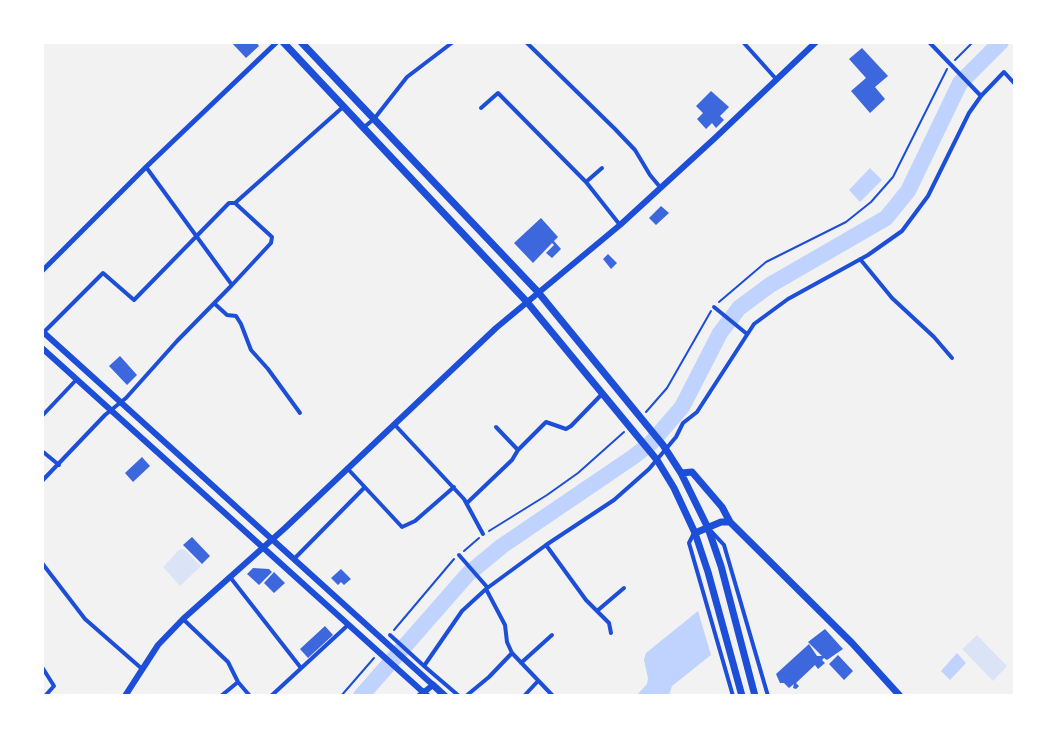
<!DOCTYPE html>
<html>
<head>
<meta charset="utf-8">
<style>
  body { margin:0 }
  #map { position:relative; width:1057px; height:738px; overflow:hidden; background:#f2f2f2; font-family:"PT Sans",sans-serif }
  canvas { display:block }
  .frame { position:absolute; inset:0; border:44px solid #fff; pointer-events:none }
</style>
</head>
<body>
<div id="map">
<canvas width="1057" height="738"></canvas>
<div class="frame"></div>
</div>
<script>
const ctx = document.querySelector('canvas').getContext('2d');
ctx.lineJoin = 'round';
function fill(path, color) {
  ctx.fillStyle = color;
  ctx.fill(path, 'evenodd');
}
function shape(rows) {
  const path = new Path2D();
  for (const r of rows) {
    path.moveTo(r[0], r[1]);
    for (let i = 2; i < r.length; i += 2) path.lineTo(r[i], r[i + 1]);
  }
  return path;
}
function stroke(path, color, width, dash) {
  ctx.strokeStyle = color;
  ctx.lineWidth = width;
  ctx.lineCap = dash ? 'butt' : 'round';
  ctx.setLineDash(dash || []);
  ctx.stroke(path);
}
fill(shape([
  [184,549,201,566,180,586,163,567,179,550],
  [977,635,1007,666,993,681,962,649]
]), '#dbe4f7');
fill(shape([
  [870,168,882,180,860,202,849,190],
  [698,611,711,655,672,686,669,695,637,695,647,684,648,678,644,660,646,653],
  [957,653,966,663,950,680,941,671]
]), '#bfd3fe');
stroke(shape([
  [361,696,468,574,502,546,633,457,651,443,682,407,720,333,739,308,770,285,886,218,908,191,960,83,1001,42]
]), '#bfd3fe', 16);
fill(shape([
  [231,42,256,42,259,46,246,58],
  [862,48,888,76,875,87,885,99,870,113,851,91,866,78,849,59],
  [711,91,729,107,720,116,724,120,716,128,712,123,706,129,697,119,703,113,696,106],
  [661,206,669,213,656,225,649,218],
  [541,218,558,237,554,241,561,249,552,258,546,253,554,245,552,243,533,263,514,243],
  [608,254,617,263,611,269,603,259],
  [120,356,137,375,127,385,109,366],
  [142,457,150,466,133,482,125,473],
  [192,537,210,556,202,564,183,545],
  [253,568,269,569,272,572,259,585,247,574],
  [341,569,351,579,344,585,341,582,338,585,331,578],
  [274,572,285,583,274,593,264,583],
  [325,626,333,635,308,658,300,649],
  [825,629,843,649,827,660,824,658,822,660,825,663,818,669,815,665,796,683,799,686,796,689,793,688,794,684,789,688,784,683,780,683,776,674,809,644,817,656,822,656,808,642],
  [838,655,853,671,844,680,829,664]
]), '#3d67dc');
stroke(shape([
  [955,60,973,42],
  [719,302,766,262,846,222,871,202,893,177,947,69],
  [646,412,667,388,711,311],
  [489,531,547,495,578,473,624,432],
  [464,551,479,538],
  [394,630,454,559],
  [341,696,374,658]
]), '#1d4ed8', 2);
stroke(shape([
  [526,42,615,129,635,150,650,175,660,187],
  [743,42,777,80],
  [929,42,981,96],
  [481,108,498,93,586,182,620,225],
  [363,128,374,119,407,77,453,42],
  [586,182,602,168],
  [860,259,892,298,934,337,952,358],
  [232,285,271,243,272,237,235,203],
  [215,304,227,315,236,316,241,324,251,350,268,369,300,413],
  [714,307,747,334],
  [44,332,103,273,134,300,229,203,235,203,343,107],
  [42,416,77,379],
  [394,424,464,499,483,534],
  [496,427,518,450,546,422,566,429,571,426,603,393],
  [42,451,59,465],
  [347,468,402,527,415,521,454,487],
  [42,481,105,415,126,398,177,341,232,285,146,167],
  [467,503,512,460,518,450],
  [711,531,724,545,768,696],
  [694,533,689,543,733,696],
  [546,545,586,600,609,623,611,633],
  [459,555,487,587],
  [294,559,364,488],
  [42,563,85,619,141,668],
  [230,577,301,668],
  [486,589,505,625,507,642,512,653,553,696],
  [597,611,624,588],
  [183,619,228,662,238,682,250,696],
  [390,635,424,666,462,611,486,589,546,545,614,500,649,469,676,437,683,423,697,412,754,324,788,299,868,255,902,231,928,196,969,113,981,96,1004,72,1014,83],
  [521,663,552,635],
  [424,666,459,696],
  [42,667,54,686,45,696],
  [221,696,238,682],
  [271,696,348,625],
  [466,696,489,677,512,653],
  [524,696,538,681]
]), '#1d4ed8', 4);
stroke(shape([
  [42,271,146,167,277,42]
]), '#1d4ed8', 5);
stroke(shape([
  [42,331,433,685,419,696],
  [42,348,423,692],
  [125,696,158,645,183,619,285,528,496,328,620,225,715,138,816,42]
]), '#1d4ed8', 6);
stroke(shape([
  [283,42,527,302,657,460,674,488,695,533,708,572,742,696],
  [301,42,538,292,663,445,681,473,708,528,721,566,755,696],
  [681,473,692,472,722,507,730,522,852,643,900,696],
  [695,533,721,522,730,522],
  [433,685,445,696],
  [423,692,427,696]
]), '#1d4ed8', 7);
stroke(shape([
  [1014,696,1014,695]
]), '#7290e2', 2.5);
</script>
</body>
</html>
